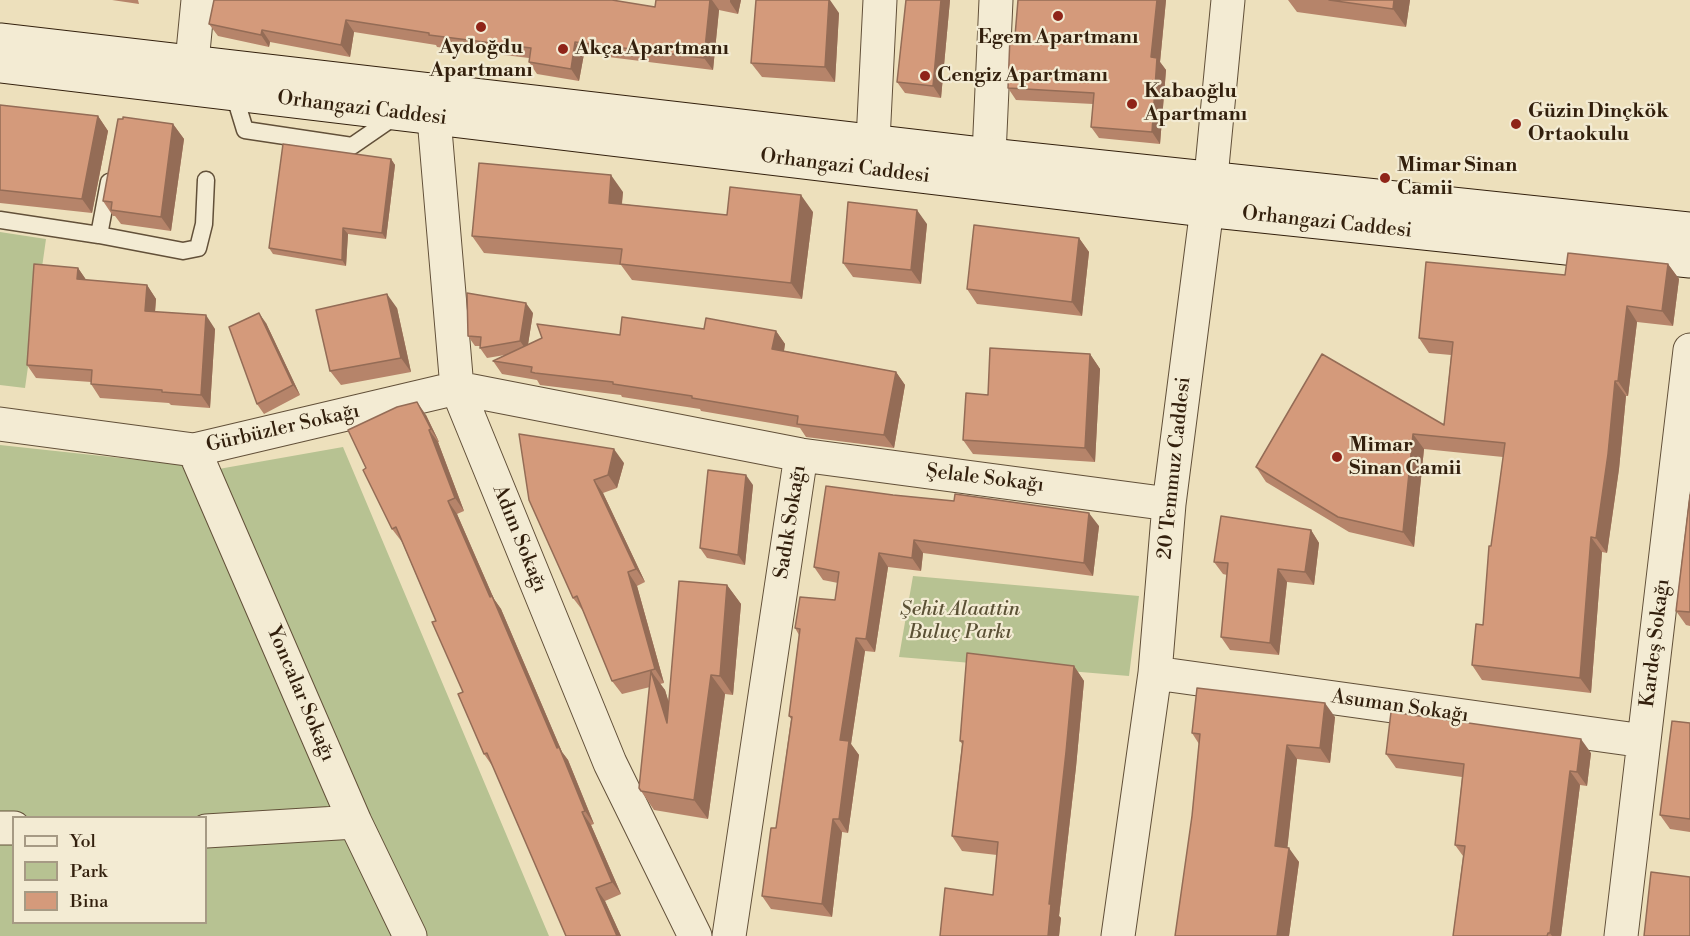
<!DOCTYPE html>
<html>
<head>
<meta charset="utf-8">
<style>
  body { margin:0 }
  #map { position:relative; width:1690px; height:936px; overflow:hidden; background:#ede0bc; font-family:"Libre Bodoni",serif }
  canvas { display:block }
  .legend { position:absolute; left:12px; top:816px; width:195px; height:108px; box-sizing:border-box; background:#f3ebd3; border:2px solid #a69a84; margin:0; padding:8px 10px; list-style:none; font-size:18px; color:#33200d }
  .legend li { display:flex; align-items:center; gap:12px; height:30px }
  .legend b { width:30px; border:2px solid #a69a84 }
</style>
</head>
<body>
<div id="map">
<canvas width="1690" height="936"></canvas>
<ul class="legend">
<li><b style="height:8px;background:#f3ebd3"></b>Yol</li>
<li><b style="height:16px;background:#b7c292"></b>Park</li>
<li><b style="height:16px;background:#d49a7b"></b>Bina</li>
</ul>
</div>
<script>
const ctx = document.querySelector('canvas').getContext('2d');
ctx.lineJoin = 'round';
function fill(path, color) {
  ctx.fillStyle = color;
  ctx.fill(path, 'evenodd');
}
function shape(rows) {
  const path = new Path2D();
  for (const r of rows) {
    path.moveTo(r[0], r[1]);
    for (let i = 2; i < r.length; i += 2) path.lineTo(r[i], r[i + 1]);
  }
  return path;
}
function stroke(path, color, width, dash) {
  ctx.strokeStyle = color;
  ctx.lineWidth = width;
  ctx.lineCap = dash ? 'butt' : 'round';
  ctx.setLineDash(dash || []);
  ctx.stroke(path);
}
function label(font, color, halo, rows, align = 'center') {
  ctx.font = font + ' "Libre Bodoni",serif';
  ctx.lineWidth = 4.5;
  ctx.setLineDash([]);
  ctx.textBaseline = 'middle';
  ctx.strokeStyle = halo;
  ctx.fillStyle = color;
  for (const [text, x, y, turn = 0] of rows) {
    ctx.save();
    ctx.translate(x, y);
    ctx.rotate((+turn || 0) * Math.PI / 180);
    ctx.textAlign = isNaN(turn) ? turn : align;
    if (halo) ctx.strokeText(text, 0, 0);
    ctx.fillText(text, 0, 0);
    ctx.restore();
  }
}
fill(shape([
  [0,232,46,239,25,388,0,385],
  [0,445,185,465,397,936,0,936],
  [14,818,206,818,206,922,14,922],
  [343,447,549,936,422,936,213,470],
  [913,576,1139,596,1129,676,899,657]
]), '#b7c292');
const lane = shape([
  [234,94,245,130,352,146,397,115],
  [0,220,99,235,183,251,198,248,204,224,206,180],
  [99,235,109,182]
]);
const street = shape([
  [192,62,198,0],
  [434,118,457,388,610,763,695,936],
  [873,141,880,0],
  [989,155,996,0],
  [0,424,194,450,457,388,801,455,1169,504],
  [194,450,355,822,410,936],
  [1155,673,1644,741],
  [0,828,14,828],
  [206,831,355,822],
  [729,936,801,455],
  [1118,936,1155,673,1169,504,1211,177,1228,0],
  [1621,936,1690,350]
]);
const secondary = shape([
  [0,40,989,155,1690,229],
  [0,66,1205,210,1690,261]
]);
stroke(lane, '#625039', 19);
stroke(street, '#625039', 35);
stroke(secondary, '#33200d', 35);
stroke(lane, '#f3ebd3', 16);
stroke(street, '#f3ebd3', 33);
stroke(secondary, '#f3ebd3', 33);
fill(shape([
  [112,0,138,0,139,4],
  [656,0,741,0,738,14,719,10,713,70,584,54,579,81,537,74,529,62,529,58,437,47,436,45,354,32,350,57,270,42,269,47,218,36,209,24,655,7],
  [906,0,950,0,941,98,905,93,897,82],
  [1018,0,1166,0,1160,62,1166,70,1160,144,1099,138,1091,127,1093,104,1016,100,1008,88,1015,36],
  [1288,0,1410,0,1406,27,1297,12],
  [839,13,835,82,762,77,751,63],
  [0,105,98,116,108,131,92,213,0,203],
  [173,124,184,139,171,231,121,224,115,216,113,216,103,201],
  [391,159,395,165,386,239,348,234,346,266,273,254,269,248],
  [623,192,622,204,727,215,813,212,802,299,632,280,621,265,484,253,472,236],
  [927,224,921,284,853,277,843,263],
  [1079,238,1089,252,1082,316,977,304,967,289],
  [1668,264,1679,279,1673,326,1637,322,1628,396,1626,396,1619,469,1607,553,1602,552,1591,693,1482,680,1472,665,1483,625,1491,546,1503,457,1424,449,1414,547,1349,532,1266,482,1256,467,1444,425,1451,355,1429,353,1419,338,1565,275],
  [78,268,86,280,147,285,156,299,155,312,215,329,210,408,171,405,169,403,100,398,91,384,91,382,36,378,27,365],
  [397,308,411,372,341,385,330,371],
  [533,313,528,344,620,335,704,329,776,331,785,344,784,351,896,372,905,385,894,448,806,437,800,428,701,411,700,409,622,397,621,395,540,385,537,380,502,374,493,361,505,355,487,358,480,348,480,346,475,346,468,336],
  [266,323,300,395,264,414,257,404],
  [1090,354,1100,369,1095,462,973,454,963,440,988,395],
  [426,415,439,442,438,442,464,511,457,514,494,599,501,609,562,752,568,760,594,824,591,825,621,894,605,901,621,936,566,936,493,767,484,754,463,692,436,621,402,542,392,529,366,468],
  [624,463,617,488,603,493,645,582,637,586,664,683,660,684,665,690,669,704,727,585,741,604,733,695,725,694,708,819,654,810,641,791,650,687,622,694,612,681,583,611,573,598,529,500],
  [753,485,745,565,707,558,700,548],
  [826,486,1099,526,1093,576,923,553,921,571,888,567,875,652,865,651,851,744,859,755,848,833,842,832,832,917,771,909,762,896,776,828,791,719,789,716,799,635,795,628,835,600,838,583,823,580,814,567],
  [1690,495,1690,626,1686,625,1676,611],
  [1311,530,1319,543,1314,585,1287,582,1279,655,1230,650,1221,637,1227,575,1223,574,1214,562],
  [1074,666,1084,681,1076,767,1059,916,1061,918,1059,936,940,936,993,895,997,855,962,851,952,836,962,744,960,741],
  [1335,717,1330,763,1297,759,1287,848,1299,862,1289,936,1175,936,1192,816,1199,744,1192,733],
  [1690,723,1690,832,1670,829,1660,815],
  [1591,753,1587,786,1580,785,1561,936,1453,936,1463,856,1455,845,1462,777,1396,768,1386,754]
]), '#b6846a');
fill(shape([
  [710,0,712,0,719,10,713,70,704,58],
  [730,0,741,0,738,14,730,2],
  [829,0,830,0,839,13,835,82,825,67],
  [941,0,950,0,941,98,933,86],
  [1157,0,1166,0,1160,62,1166,70,1160,144,1152,132,1151,57],
  [1394,0,1410,0,1406,27,1393,9],
  [346,20,354,32,350,57,341,45],
  [262,30,270,42,269,47,261,35],
  [575,42,584,54,579,81,571,69],
  [98,116,108,131,92,213,82,199],
  [173,124,184,139,171,231,161,217],
  [391,159,395,165,386,239,382,233],
  [611,175,623,192,620,219,609,203],
  [801,195,813,212,802,299,791,283],
  [917,210,927,224,921,284,911,270],
  [343,228,348,234,346,266,342,260],
  [1079,238,1089,252,1082,316,1072,302],
  [1668,264,1679,279,1673,326,1662,311],
  [78,268,87,281,77,279],
  [147,285,156,299,154,324,145,311],
  [387,294,397,308,411,372,401,358],
  [526,303,533,313,527,351,520,341],
  [1627,306,1637,322,1628,396,1618,381],
  [259,313,266,323,300,395,293,385],
  [206,315,215,329,210,408,201,395],
  [776,331,785,344,782,362,772,349],
  [1090,354,1100,369,1095,462,1085,448],
  [896,372,905,385,894,448,884,435],
  [1615,381,1626,396,1619,469,1607,553,1596,538],
  [417,402,426,415,439,442,431,429],
  [429,430,438,442,464,511,455,498],
  [1413,434,1424,449,1414,547,1403,532],
  [614,449,624,463,617,488,608,475],
  [746,475,753,485,745,565,738,555],
  [594,480,603,493,645,582,636,569],
  [448,501,457,514,494,599,501,609,562,752,568,760,594,824,585,811,490,597],
  [1089,513,1099,526,1093,576,1084,563],
  [1311,530,1319,543,1314,585,1305,572],
  [1591,537,1602,552,1591,693,1580,678],
  [914,540,923,553,921,571,912,558],
  [879,553,888,567,875,652,866,639],
  [1278,569,1287,582,1279,655,1270,643],
  [628,572,637,586,664,683,655,669],
  [727,585,741,604,733,695,720,676],
  [856,638,865,651,851,744,859,755,848,833,839,819,840,740],
  [1074,666,1084,681,1076,767,1059,916,1061,918,1059,936,1048,936,1049,904],
  [651,671,665,690,681,742,667,723],
  [711,675,725,694,708,819,694,800],
  [1325,703,1335,717,1330,763,1320,748],
  [1581,739,1591,753,1587,786,1577,772],
  [1287,745,1297,759,1286,861,1275,846],
  [1570,771,1580,785,1561,936,1552,936,1550,933],
  [582,812,591,825,621,894,612,882],
  [833,819,842,832,832,917,822,904],
  [1289,848,1299,862,1289,936,1277,936],
  [596,888,605,901,621,936,617,936]
]), '#946c56');
const building = shape([
  [214,0,612,0,655,7,656,0,710,0,704,58,575,42,571,69,529,62,531,48,429,35,429,33,346,20,341,45,262,30,261,35,209,24,214,0],
  [756,0,829,0,825,67,751,63,756,0],
  [906,0,941,0,933,86,897,82,906,0],
  [1018,0,1157,0,1151,57,1157,58,1152,132,1091,127,1094,93,1008,88,1010,36,1015,36,1018,0],
  [1329,0,1394,0,1393,9,1329,0],
  [0,105,98,116,82,199,0,190,0,105],
  [123,117,173,124,161,217,111,210,112,202,103,201,118,119,123,119,123,117],
  [283,144,391,159,382,233,343,228,342,260,269,248,283,144],
  [479,163,611,175,609,203,727,215,730,187,801,195,791,283,620,264,622,249,472,236,479,163],
  [848,202,917,210,911,270,843,263,848,202],
  [974,225,1079,238,1072,302,967,289,974,225],
  [1568,253,1668,264,1662,311,1627,306,1618,381,1615,381,1608,454,1596,538,1591,537,1580,678,1472,665,1476,624,1483,625,1489,546,1491,546,1505,443,1413,434,1403,532,1338,517,1256,467,1322,354,1444,425,1453,342,1419,338,1426,262,1565,275,1568,253],
  [34,264,78,268,77,279,147,285,145,311,206,315,201,395,162,392,162,390,91,384,92,370,27,365,34,264],
  [467,293,526,303,520,341,480,348,481,337,468,336,467,293],
  [387,294,401,358,330,371,316,310,387,294],
  [259,313,293,385,257,404,229,327,259,313],
  [622,317,704,329,706,318,776,331,772,349,896,372,884,435,797,424,798,416,692,398,692,396,613,384,613,382,535,373,531,372,532,367,493,361,542,338,537,324,620,335,622,317],
  [990,348,1090,354,1085,448,963,440,966,393,988,395,990,348],
  [417,402,431,429,429,430,455,498,448,501,490,597,492,596,557,748,559,747,585,811,582,812,612,882,596,888,617,936,566,936,487,753,484,754,458,694,463,692,432,622,436,621,396,527,392,529,363,470,366,468,348,430,397,407,417,402],
  [519,434,614,449,608,475,594,480,636,569,628,572,655,669,612,681,577,596,573,598,529,500,519,434],
  [708,470,746,475,738,555,700,548,708,470],
  [826,486,893,495,954,501,955,494,1089,513,1084,563,914,540,912,558,879,553,866,639,856,638,840,740,849,741,839,819,833,819,822,904,762,896,771,828,776,828,792,717,789,716,800,629,795,628,800,597,835,600,839,572,814,567,826,486],
  [1690,495,1690,612,1676,611,1690,495],
  [1221,516,1311,530,1305,572,1278,569,1270,643,1221,637,1228,563,1214,562,1221,516],
  [679,581,727,585,720,676,711,675,694,800,641,791,639,788,651,671,667,723,679,581],
  [967,653,1074,666,1066,752,1049,904,1051,904,1048,936,940,936,945,888,993,895,998,842,952,836,963,741,960,741,967,653],
  [1197,688,1325,703,1320,748,1287,745,1275,846,1289,848,1277,936,1175,936,1192,816,1200,734,1192,733,1197,688],
  [1391,712,1581,739,1577,772,1570,771,1550,933,1548,933,1547,936,1453,936,1465,846,1455,845,1464,764,1386,754,1391,712],
  [1672,721,1690,723,1690,819,1660,815,1672,721],
  [1651,872,1690,877,1690,936,1644,936,1651,872]
]);
fill(building, '#d49a7b');
stroke(building, '#946c56', 1.5);
for (const [x, y, r, color] of [
  [1058,16,6,"#8f2418"],
  [481,27,6,"#8f2418"],
  [563,49,6,"#8f2418"],
  [925,76,6,"#8f2418"],
  [1132,104,6,"#8f2418"],
  [1516,124,6,"#8f2418"],
  [1385,178,6,"#8f2418"],
  [1337,457,6,"#8f2418"]
]) {
  const dot = new Path2D();
  dot.arc(x, y, r, 0, 2 * Math.PI);
  ctx.fillStyle = color;
  ctx.fill(dot);
  stroke(dot, '#f3ebd3', 2);
}
label('bold 20px', '#33200d', '#f3ebd3', [
  ["Egem Apartmanı",1058,38,"center"],
  ["Aydoğdu",481,48,"center"],
  ["Apartmanı",481,71,"center"],
  ["Akça Apartmanı",575,49],
  ["Cengiz Apartmanı",937,76],
  ["Kabaoğlu",1144,92],
  ["Apartmanı",1144,115],
  ["Güzin Dinçkök",1528,112],
  ["Ortaokulu",1528,135],
  ["Mimar Sinan",1397,166],
  ["Cami̇i",1397,189],
  ["Mimar",1349,446],
  ["Sinan Camii",1349,469]
], 'left');
label('20px', '#33200d', '#f3ebd3', [
  ["Orhangazi Caddesi",362,109,7],
  ["Orhangazi Caddesi",845,167,7],
  ["Orhangazi Caddesi",1327,223,6],
  ["Gürbüzler Sokağı",283,429,-13],
  ["20 Temmuz Caddesi",1175,468,-84],
  ["Şelale Sokağı",985,479,7],
  ["Sadık Sokağı",791,522,-81],
  ["Adım Sokağı",519,539,68],
  ["Kardeş Sokağı",1656,643,-83],
  ["Yoncalar Sokağı",300,694,67],
  ["Asuman Sokağı",1400,707,8]
]);
label('italic 20px', '#5b5135', '#f3ebd3', [
  ["Şehit Alaattin",960,610],
  ["Buluç Parkı",960,633]
]);
</script>
</body>
</html>
